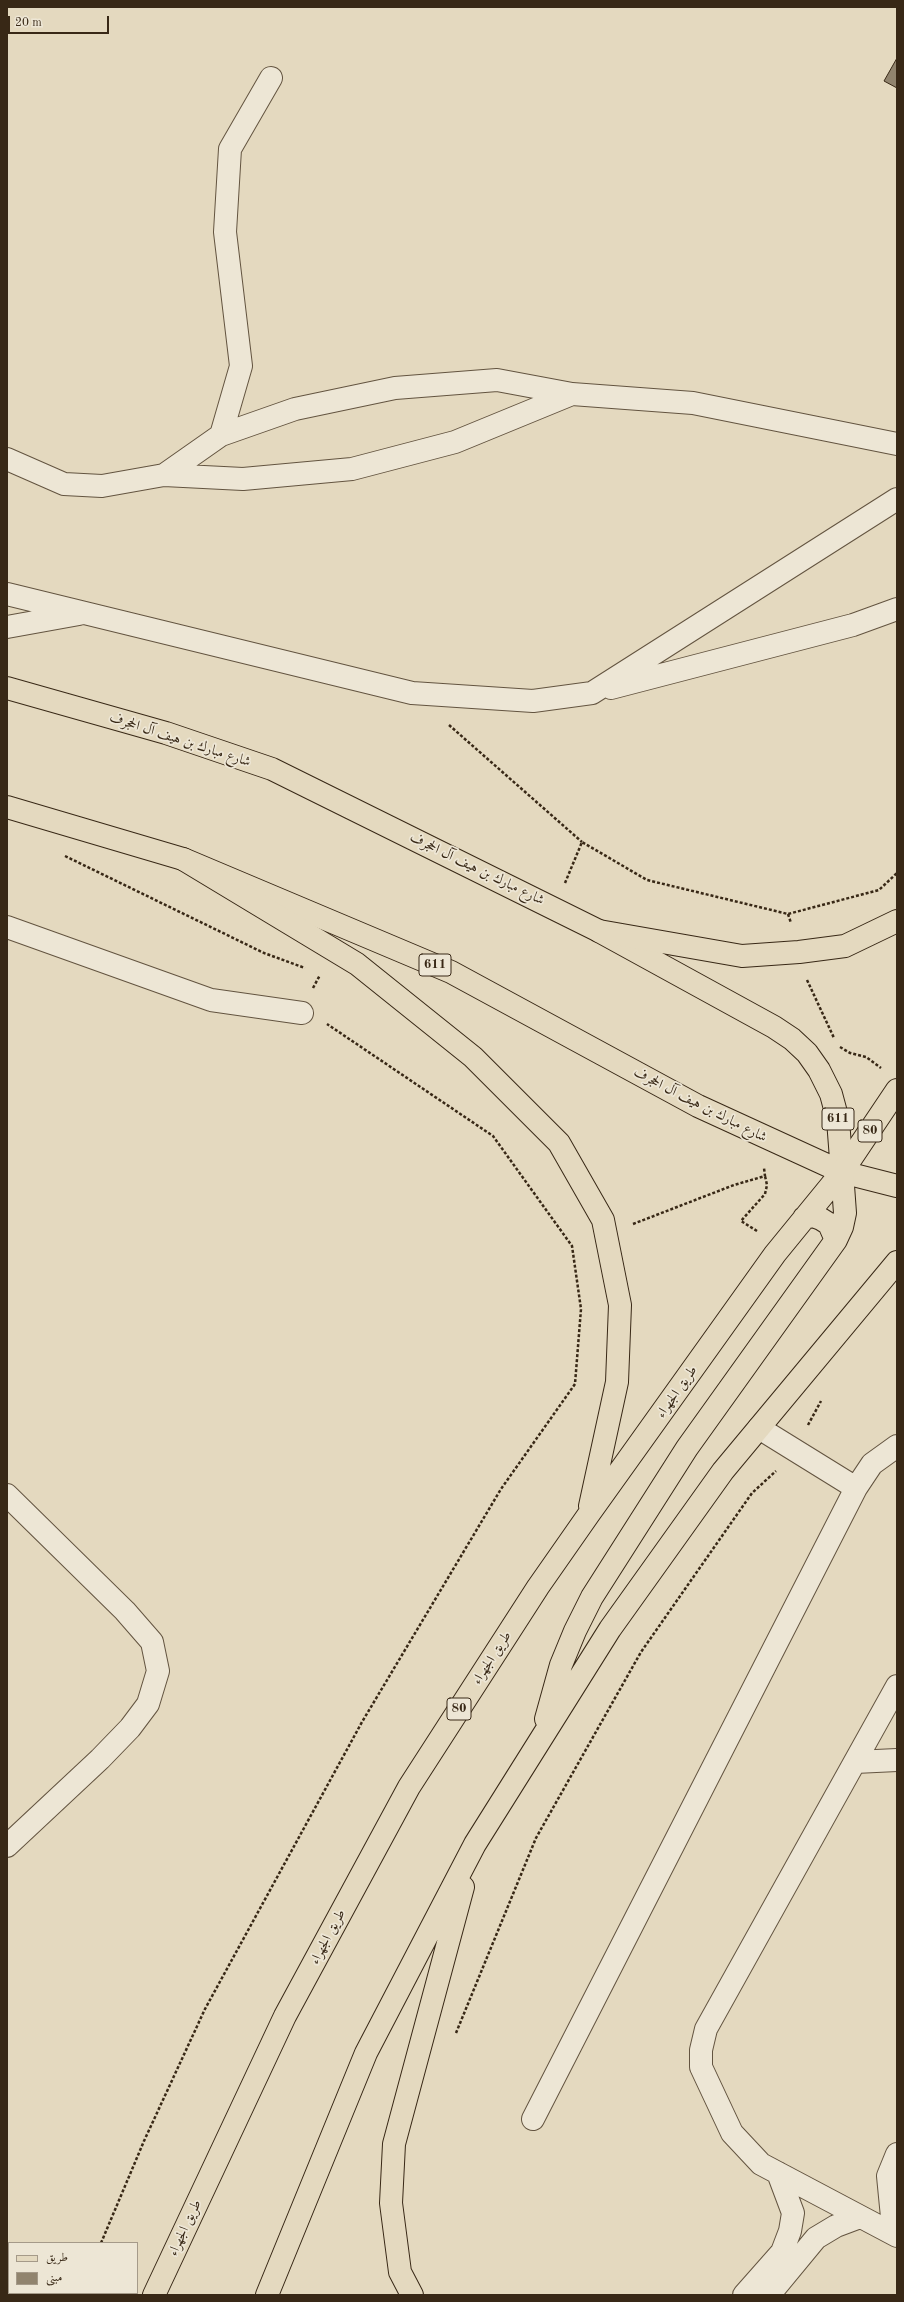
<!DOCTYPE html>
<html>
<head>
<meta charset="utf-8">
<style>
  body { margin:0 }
  #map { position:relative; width:904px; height:2302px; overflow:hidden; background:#e4d9bf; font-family:"Old Standard TT",Amiri,serif }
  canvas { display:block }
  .frame { position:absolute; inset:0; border:8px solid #382816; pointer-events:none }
  .legend { position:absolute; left:8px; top:2242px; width:130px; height:52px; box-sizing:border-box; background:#ede6d5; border:1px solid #a59a89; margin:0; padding:5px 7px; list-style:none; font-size:12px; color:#382816 }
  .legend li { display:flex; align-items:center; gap:8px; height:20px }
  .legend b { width:20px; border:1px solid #a59a89 }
  .scale { position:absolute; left:8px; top:16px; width:101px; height:18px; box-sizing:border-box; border:2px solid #382816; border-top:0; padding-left:5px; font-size:12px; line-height:14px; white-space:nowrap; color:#382816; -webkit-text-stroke:3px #ede6d5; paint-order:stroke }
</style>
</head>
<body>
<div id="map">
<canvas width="904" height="2302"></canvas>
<div class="frame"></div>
<ul class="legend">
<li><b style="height:5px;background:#e4d9bf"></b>طريق</li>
<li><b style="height:11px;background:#91846e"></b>مبنى</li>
</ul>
<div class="scale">20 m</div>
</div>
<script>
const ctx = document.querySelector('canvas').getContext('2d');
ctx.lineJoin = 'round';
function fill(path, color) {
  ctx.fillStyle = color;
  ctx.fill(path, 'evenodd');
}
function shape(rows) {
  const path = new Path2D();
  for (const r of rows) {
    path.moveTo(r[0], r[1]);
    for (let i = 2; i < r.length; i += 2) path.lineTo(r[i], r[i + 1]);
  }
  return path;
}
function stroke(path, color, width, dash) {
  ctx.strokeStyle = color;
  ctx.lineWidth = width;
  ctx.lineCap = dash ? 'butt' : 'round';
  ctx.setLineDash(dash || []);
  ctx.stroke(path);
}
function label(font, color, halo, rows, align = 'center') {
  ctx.font = font + ' "Old Standard TT",Amiri,serif';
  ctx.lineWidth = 3.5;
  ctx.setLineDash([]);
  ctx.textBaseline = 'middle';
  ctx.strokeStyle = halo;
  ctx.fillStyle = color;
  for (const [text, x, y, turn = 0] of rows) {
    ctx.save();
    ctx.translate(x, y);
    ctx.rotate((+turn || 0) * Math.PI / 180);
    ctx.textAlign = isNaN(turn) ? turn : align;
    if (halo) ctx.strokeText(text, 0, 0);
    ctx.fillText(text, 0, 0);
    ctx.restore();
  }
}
const building = shape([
  [897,58,897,88,884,81,897,58]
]);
fill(building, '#91846e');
stroke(building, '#382816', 1);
const minor = shape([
  [221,435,241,366,225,232,230,149,271,78],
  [7,459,64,484,102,486,164,475,243,479,352,469,455,442,572,394,693,403,897,444],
  [164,475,221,435,295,409,395,388,497,380,572,394],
  [7,594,412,693,533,701,592,693,897,499],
  [7,627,79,614],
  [611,688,853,625,897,609],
  [7,927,211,1000,302,1013],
  [759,1428,856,1488],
  [7,1495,125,1611,152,1642,158,1671,148,1704,130,1728,100,1759,7,1846],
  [897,1686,706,2029,701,2050,701,2067,732,2133,761,2164,897,2236],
  [855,1762,897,1760],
  [533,2119,856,1488,872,1464,897,1446],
  [897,2154,888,2176,892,2217,897,2229],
  [744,2295,782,2252,790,2231,793,2213,778,2173],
  [769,2295,816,2238,836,2226,860,2217]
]);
const major = shape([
  [7,688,166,733,272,769,599,931,774,1027,792,1039,807,1053,819,1070,831,1094,838,1120,842,1172],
  [7,807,183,859,451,972,698,1106,842,1172,897,1186]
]);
const highway = shape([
  [183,859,357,964,473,1057,559,1143,603,1220,620,1305,617,1382,590,1506],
  [599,931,742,956,799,952,845,946,897,921],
  [804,1218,813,1216,821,1219,829,1224,836,1240],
  [546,1719,561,1665,575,1631,592,1597,687,1448,836,1240,842,1227,845,1213,842,1172],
  [154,2295,285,2016,409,1787,538,1587,589,1514,775,1254,842,1172,897,1090],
  [267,2295,366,2053,475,1844,610,1629,723,1471,897,1262],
  [412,2295,400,2272,391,2203,394,2144,463,1887]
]);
stroke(minor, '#635440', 24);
stroke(major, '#382816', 24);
stroke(highway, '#382816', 24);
stroke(shape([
  [449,725,582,842],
  [65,856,264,953,305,968],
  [565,883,582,842,647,880,788,914,879,890,897,873],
  [788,914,791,923],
  [807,980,834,1038],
  [313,988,320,975],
  [840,1047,850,1053,866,1057,881,1068],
  [633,1224,734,1185,765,1176,764,1168],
  [757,1231,741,1221,765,1194,767,1185,765,1176],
  [808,1425,821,1401],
  [456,2033,536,1838,641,1652,752,1493,776,1471],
  [101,2243,144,2141,205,2009,362,1722,501,1489,575,1384,581,1309,572,1246,493,1136,327,1024],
  [79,2295,80,2293]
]), '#382816', 2.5, [3, 2]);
stroke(minor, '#ede6d5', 22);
stroke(major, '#e4d9bf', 22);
stroke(highway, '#e4d9bf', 22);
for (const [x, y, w] of [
  [435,965,32],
  [838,1119,32],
  [870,1131,24],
  [459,1709,24]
]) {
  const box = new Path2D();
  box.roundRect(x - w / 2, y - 11, w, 22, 3);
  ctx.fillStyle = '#ede6d5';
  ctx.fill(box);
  stroke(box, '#382816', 1);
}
label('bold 13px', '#382816', null, [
  ["611",435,965],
  ["611",838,1119],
  ["80",870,1131],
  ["80",459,1709]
]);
label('14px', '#382816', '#ede6d5', [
  ["شارع مبارك بن هيف آل الحجرف",180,740,18],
  ["شارع مبارك بن هيف آل الحجرف",477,869,26],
  ["شارع مبارك بن هيف آل الحجرف",700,1105,27],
  ["طريق الجهراء",677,1392,-55],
  ["طريق الجهراء",492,1658,-57],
  ["طريق الجهراء",328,1937,-62],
  ["طريق الجهراء",185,2228,-65]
]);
</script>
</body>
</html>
